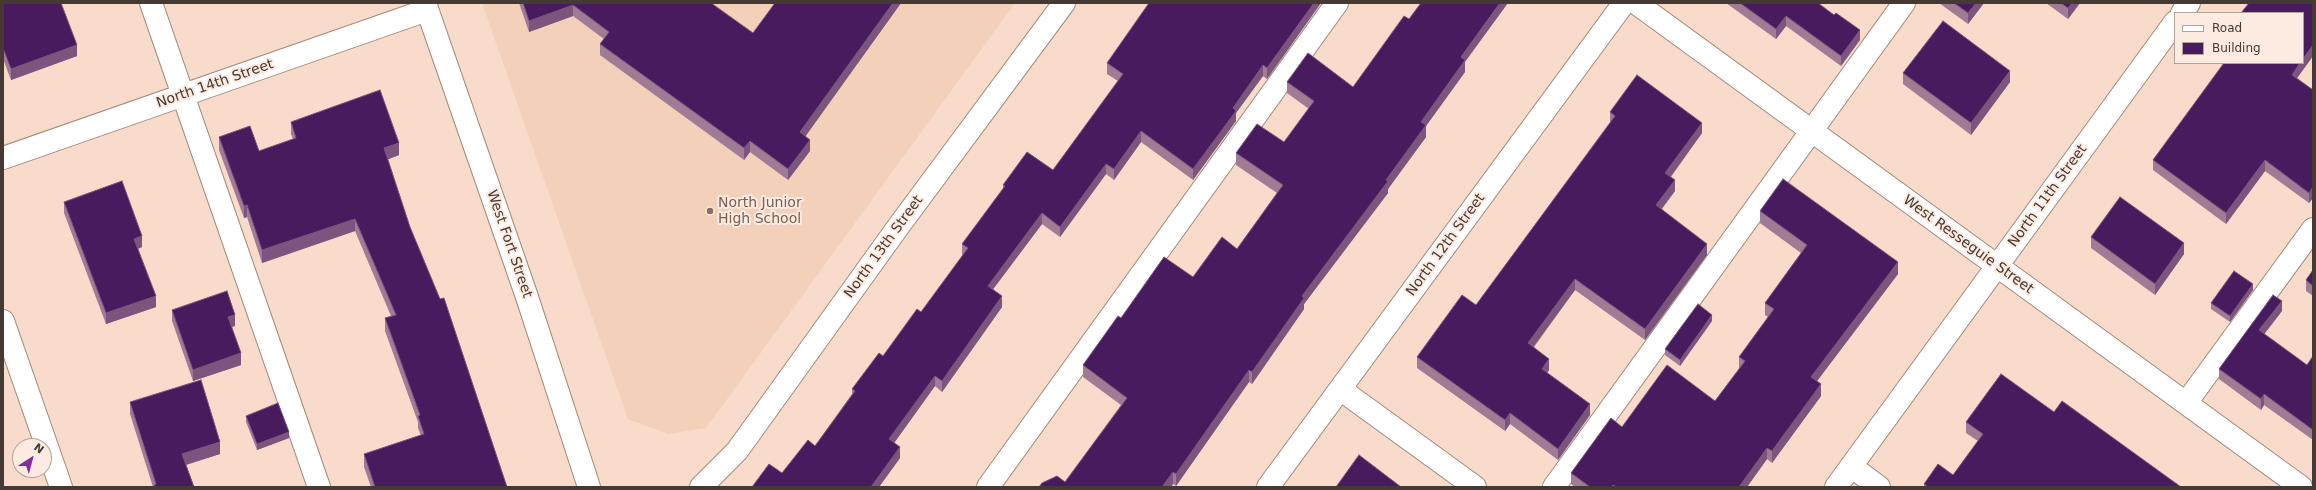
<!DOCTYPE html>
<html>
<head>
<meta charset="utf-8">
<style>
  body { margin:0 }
  #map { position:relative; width:2316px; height:490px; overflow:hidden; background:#f8dbca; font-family:"DejaVu Sans",sans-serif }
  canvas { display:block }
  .frame { position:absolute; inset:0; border:4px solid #453933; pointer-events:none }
  .legend { position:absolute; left:2174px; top:12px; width:130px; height:52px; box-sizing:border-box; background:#fdebe1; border:1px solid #b3a49b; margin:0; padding:5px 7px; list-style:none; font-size:12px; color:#453933 }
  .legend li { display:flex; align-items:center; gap:8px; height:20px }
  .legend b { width:20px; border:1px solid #b3a49b }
  .north { position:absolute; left:12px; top:438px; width:40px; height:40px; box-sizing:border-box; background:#fdebe1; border:1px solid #b3a49b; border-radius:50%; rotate:36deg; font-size:11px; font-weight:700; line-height:16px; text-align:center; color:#453933 }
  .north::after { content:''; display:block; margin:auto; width:14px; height:18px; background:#832e9d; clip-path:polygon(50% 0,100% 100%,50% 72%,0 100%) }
</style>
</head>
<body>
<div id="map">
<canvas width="2316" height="490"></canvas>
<div class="frame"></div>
<ul class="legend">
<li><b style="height:5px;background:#fff"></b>Road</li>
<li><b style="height:11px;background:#471b5e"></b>Building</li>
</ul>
<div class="north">N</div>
</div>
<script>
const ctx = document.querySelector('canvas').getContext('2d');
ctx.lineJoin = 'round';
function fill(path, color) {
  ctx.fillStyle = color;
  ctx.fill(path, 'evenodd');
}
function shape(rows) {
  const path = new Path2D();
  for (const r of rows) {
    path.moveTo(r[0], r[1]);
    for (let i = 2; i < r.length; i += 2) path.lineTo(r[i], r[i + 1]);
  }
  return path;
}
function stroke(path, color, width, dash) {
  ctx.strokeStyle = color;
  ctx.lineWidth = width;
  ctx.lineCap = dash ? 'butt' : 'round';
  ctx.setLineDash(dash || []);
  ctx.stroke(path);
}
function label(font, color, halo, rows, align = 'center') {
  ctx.font = font + ' "DejaVu Sans",sans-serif';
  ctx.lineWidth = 4;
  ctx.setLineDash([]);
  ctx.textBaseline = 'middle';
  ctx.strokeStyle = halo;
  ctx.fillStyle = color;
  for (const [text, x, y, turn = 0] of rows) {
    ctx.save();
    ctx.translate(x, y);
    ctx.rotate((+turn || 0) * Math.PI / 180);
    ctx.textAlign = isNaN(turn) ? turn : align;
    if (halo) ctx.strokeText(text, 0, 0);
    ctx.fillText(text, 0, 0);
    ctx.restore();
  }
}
fill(shape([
  [482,3,1015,3,706,428,668,434,628,419]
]), '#f2d0ba');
const minor = shape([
  [151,3,319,487],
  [425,3,527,297,589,487],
  [1636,3,2301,487],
  [2182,13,2189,3],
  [3,158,427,10],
  [3,321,61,487],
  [1340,389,1475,487],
  [2186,403,2313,229],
  [1851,466,1879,487],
  [701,487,737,451,898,227,1064,3],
  [988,487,1337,3],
  [1268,487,1624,3],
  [1554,487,1904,3],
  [1836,487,2175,22]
]);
stroke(minor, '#a38979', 24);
stroke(minor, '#fff', 22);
fill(shape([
  [3,3,77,56,11,80,3,59],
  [519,3,711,3,753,33,901,3,805,136,810,151,788,180,750,152,744,160,600,55,600,44,604,39,573,16,529,32],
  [1321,3,1267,79,1263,76,1236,113,1236,121,1193,180,1141,142,1114,180,1106,174,1060,237,1042,224,993,289,1002,307,942,392,935,386,894,443,900,458,879,487,752,487,782,473,815,446,852,394,852,389,883,356,921,312,963,255,962,255,962,244,1003,189,1003,185,1053,170,1118,81,1107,74,1107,63],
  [1726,3,1818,3,1860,40,1841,66,1786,26,1776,39],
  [1939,3,1984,3,1968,24],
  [2046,3,2080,3,2068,19],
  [2313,56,2297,78,2313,90,2313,198,2309,203,2265,171,2226,224,2153,170,2153,160,2223,64,2222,63,2303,63],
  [1465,62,1465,72,1426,126,1426,137,1388,189,1388,193,1304,304,1304,309,1252,384,1249,382,1176,486,1173,484,1171,487,1039,487,1065,482,1121,405,1083,377,1083,365,1121,318,1193,277,1237,249,1277,193,1236,165,1236,153,1284,142,1309,109,1287,93,1287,82,1353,87],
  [1903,73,2010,82,1971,135,1903,84],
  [1610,112,1702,133,1671,177,1675,191,1662,209,1707,255,1645,340,1575,290,1534,347,1549,370,1547,373,1590,415,1558,460,1510,424,1505,431,1417,368,1417,357,1476,305,1610,123],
  [291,122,399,155,388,159,410,227,507,487,371,487,364,467,364,454,421,436,418,428,418,422,385,331,385,318,391,316,355,231,262,263,247,217,244,218,219,150,219,137,259,151,293,139,291,134],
  [64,202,142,247,138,249,156,307,106,324,64,213],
  [1760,211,1898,274,1817,381,1821,396,1772,463,1767,459,1747,487,1575,487,1571,484,1571,473,1622,427,1715,401,1739,369,1739,357,1768,317,1765,315,1765,303,1801,253,1760,223],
  [2091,237,2184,254,2155,295,2091,248],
  [2313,270,2313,296,2306,291,2306,280],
  [2253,290,2230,322,2211,309,2211,303],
  [172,310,235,326,232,327,241,365,193,381,172,321],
  [2282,311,2264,334,2307,365,2313,356,2313,440,2264,405,2261,410,2219,379,2219,369],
  [1712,321,1680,366,1665,355,1665,349],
  [130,402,220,454,186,465,194,487,153,487,130,414],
  [2054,412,2181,487,1924,487,1924,484,1953,475,1978,441,1966,433,1966,422],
  [246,416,289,438,257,450,246,422]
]), '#a07b94');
fill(shape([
  [893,3,901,3,800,144,800,132],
  [1314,3,1321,3,1267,79,1267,68],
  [1500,3,1508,3,1465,62,1465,72,1426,126,1426,137,1388,189,1388,193,1304,304,1304,309,1252,384,1252,372,1302,296,1386,180,1421,122,1461,57],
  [1976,3,1984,3,1968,24,1968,13],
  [2072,3,2080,3,2068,19,2068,8],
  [573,5,573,16,529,32,529,21],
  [1786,16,1786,26,1776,39,1776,29],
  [1860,30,1860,40,1841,66,1841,56],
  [77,45,77,56,11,80,11,69],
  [2313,45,2313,56,2292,85,2292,75,2300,63,2303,63,2303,59],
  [1263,65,1263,76,1236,113,1236,121,1193,180,1193,169,1233,108],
  [2010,71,2010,82,1971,135,1971,123],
  [1702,123,1702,133,1665,184,1665,173],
  [1141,131,1141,142,1114,180,1114,169],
  [810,140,810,151,788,180,788,169],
  [750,141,750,152,744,160,744,148],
  [399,143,399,155,384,161,384,148],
  [2265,160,2265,171,2226,224,2226,213],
  [1106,164,1106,174,1060,237,1060,227],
  [1675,180,1675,191,1656,216,1656,205],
  [2313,187,2313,198,2309,203,2309,193],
  [247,205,247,217,244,218,244,206],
  [1042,213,1042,224,988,296,988,286],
  [355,219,355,231,262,263,262,250],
  [142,236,142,247,134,250,134,239],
  [2184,243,2184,254,2155,295,2155,284],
  [1707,244,1707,255,1645,340,1645,329],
  [1898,262,1898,274,1811,389,1811,377],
  [1575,279,1575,290,1528,354,1528,343],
  [2253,284,2253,290,2230,322,2230,316],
  [156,296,156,307,106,324,106,313],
  [1002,296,1002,307,942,392,942,381],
  [2282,301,2282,311,2259,341,2259,330],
  [235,315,235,326,228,328,228,317],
  [1712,315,1712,321,1680,366,1680,360],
  [241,353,241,365,193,381,193,370],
  [1549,359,1549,370,1542,380,1542,369],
  [1249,370,1249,382,1176,486,1176,474],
  [935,376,935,386,889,450,889,439],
  [1821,384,1821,396,1772,463,1772,451],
  [2264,394,2264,405,2261,410,2261,399],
  [1590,404,1590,415,1558,460,1558,449],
  [1510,413,1510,424,1505,431,1505,420],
  [289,432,289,438,257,450,257,444],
  [220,442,220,454,182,466,182,454],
  [900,447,900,458,879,487,871,487],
  [1767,448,1767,459,1747,487,1739,487],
  [1173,472,1173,484,1171,487,1162,487]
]), '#7c557e');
const building = shape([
  [3,3,61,3,77,45,11,69,3,48,3,3],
  [523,3,711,3,753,33,775,3,893,3,800,132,810,140,788,169,750,141,744,148,600,44,609,32,573,5,529,21,523,3],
  [1149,3,1314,3,1267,68,1263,65,1233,108,1236,111,1193,169,1141,131,1114,169,1106,164,1060,227,1042,213,988,286,1002,296,942,381,935,376,889,439,900,447,871,487,752,487,769,464,782,473,808,440,815,446,855,391,852,389,879,353,883,356,917,309,921,312,968,248,962,244,1005,186,1003,185,1027,152,1053,170,1123,74,1107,63,1149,3],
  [1421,3,1500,3,1461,57,1465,60,1421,122,1426,125,1386,180,1388,181,1302,296,1304,298,1252,372,1249,370,1176,474,1173,472,1162,487,1039,487,1042,483,1057,476,1065,482,1127,398,1083,365,1118,316,1121,318,1164,257,1193,277,1222,237,1237,249,1283,185,1236,153,1257,124,1284,142,1314,101,1287,82,1308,53,1353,87,1404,16,1409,19,1421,3],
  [1740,3,1818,3,1834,15,1836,13,1860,30,1841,56,1786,16,1776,29,1740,3],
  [1954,3,1976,3,1968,13,1954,3],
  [2061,3,2072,3,2068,8,2061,3],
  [2249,3,2313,3,2313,45,2303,59,2303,13,2241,13,2249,3],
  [1943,21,2010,71,1971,123,1903,73,1943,21],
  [2224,63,2300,63,2292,75,2313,90,2313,187,2309,193,2265,160,2226,213,2153,160,2224,63],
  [1637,75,1702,123,1665,173,1675,180,1656,205,1707,244,1645,329,1575,279,1528,343,1549,359,1542,369,1590,404,1558,449,1510,413,1505,420,1417,357,1462,295,1476,305,1615,116,1610,112,1637,75],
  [380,90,399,143,384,148,410,227,440,299,444,298,507,487,375,487,364,454,424,434,418,416,420,415,385,318,396,315,355,219,262,250,247,205,244,206,219,137,250,126,259,151,296,138,291,122,380,90],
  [1783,179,1898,262,1811,377,1821,384,1772,451,1767,448,1739,487,1616,487,1613,485,1611,487,1590,487,1571,473,1611,418,1622,427,1667,365,1715,401,1745,361,1739,357,1774,309,1765,303,1807,245,1760,211,1783,179],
  [122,181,142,236,134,239,156,296,106,313,64,202,122,181],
  [2120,197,2184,243,2155,284,2091,237,2120,197],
  [2313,270,2313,286,2306,280,2313,270],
  [2234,271,2253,284,2230,316,2211,303,2234,271],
  [227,291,235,315,228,317,241,353,193,370,172,310,227,291],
  [2273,295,2282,301,2259,330,2307,365,2313,356,2313,430,2264,394,2261,399,2219,369,2273,295],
  [1698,304,1712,315,1680,360,1665,349,1698,304],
  [2001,374,2054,412,2062,401,2181,487,1928,487,1924,484,1938,464,1953,475,1983,434,1966,422,2001,374],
  [201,380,220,442,182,454,194,487,155,487,154,485,156,484,130,402,201,380],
  [278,403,289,432,257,444,246,416,278,403],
  [1359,455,1401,487,1336,487,1359,455]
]);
fill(building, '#471b5e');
stroke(building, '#7c557e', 1);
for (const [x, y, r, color] of [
  [710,211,4,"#8d6e63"]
]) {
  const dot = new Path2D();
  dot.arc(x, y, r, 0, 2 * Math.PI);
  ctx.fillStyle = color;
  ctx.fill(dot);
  stroke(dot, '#fdebe1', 1.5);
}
label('14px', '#453933', '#fdebe1', [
  ["North 14th Street",215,84,-19],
  ["North 11th Street",2048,196,-54],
  ["West Fort Street",509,244,71],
  ["North 12th Street",1446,245,-54],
  ["West Resseguie Street",1968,245,36],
  ["North 13th Street",884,247,-54]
]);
label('14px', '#785e54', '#fdebe1', [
  ["North Junior",718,203],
  ["High School",718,219]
], 'left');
</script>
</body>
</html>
